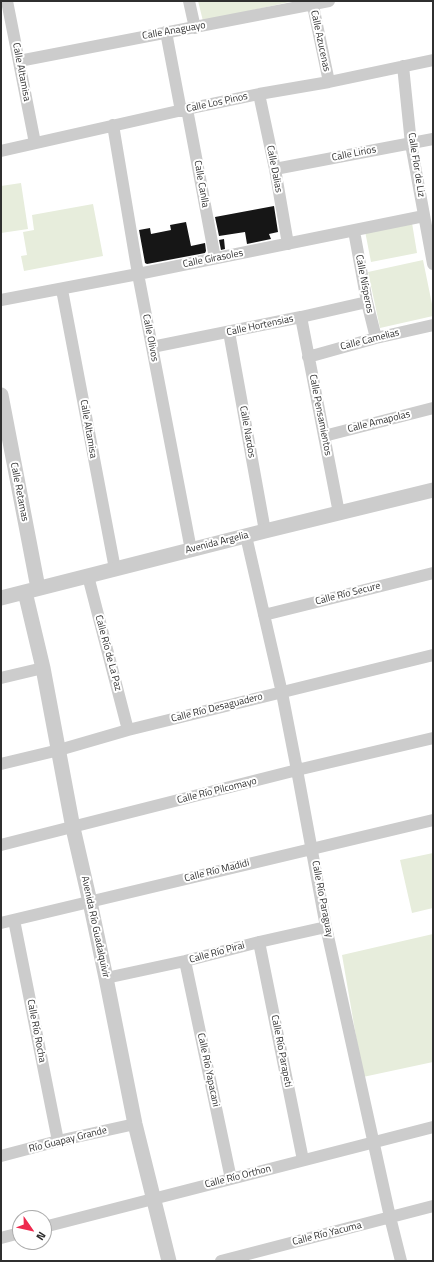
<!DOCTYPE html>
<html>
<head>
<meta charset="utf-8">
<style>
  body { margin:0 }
  #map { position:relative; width:434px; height:1262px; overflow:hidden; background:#fff; font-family:"Titillium Web",sans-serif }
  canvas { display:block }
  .frame { position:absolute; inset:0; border:2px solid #2f2f2f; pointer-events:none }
  .north { position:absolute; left:12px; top:1210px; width:40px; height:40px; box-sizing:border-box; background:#fff; border:1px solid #acacac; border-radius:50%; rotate:124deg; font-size:11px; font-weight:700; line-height:16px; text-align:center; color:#2f2f2f }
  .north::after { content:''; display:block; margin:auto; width:14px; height:18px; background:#ee294e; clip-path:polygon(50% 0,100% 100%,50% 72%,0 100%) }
</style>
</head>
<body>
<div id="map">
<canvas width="434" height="1262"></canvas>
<div class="frame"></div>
<div class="north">N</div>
</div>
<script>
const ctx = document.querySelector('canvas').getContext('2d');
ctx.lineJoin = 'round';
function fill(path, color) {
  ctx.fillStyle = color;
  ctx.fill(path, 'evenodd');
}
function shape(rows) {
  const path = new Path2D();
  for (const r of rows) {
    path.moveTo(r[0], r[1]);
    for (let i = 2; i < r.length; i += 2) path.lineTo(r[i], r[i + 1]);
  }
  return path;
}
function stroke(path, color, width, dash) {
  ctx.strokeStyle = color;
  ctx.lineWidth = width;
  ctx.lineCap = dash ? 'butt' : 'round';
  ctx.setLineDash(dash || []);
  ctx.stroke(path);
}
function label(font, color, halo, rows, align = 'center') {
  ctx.font = font + ' "Titillium Web",sans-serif';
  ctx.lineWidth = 4;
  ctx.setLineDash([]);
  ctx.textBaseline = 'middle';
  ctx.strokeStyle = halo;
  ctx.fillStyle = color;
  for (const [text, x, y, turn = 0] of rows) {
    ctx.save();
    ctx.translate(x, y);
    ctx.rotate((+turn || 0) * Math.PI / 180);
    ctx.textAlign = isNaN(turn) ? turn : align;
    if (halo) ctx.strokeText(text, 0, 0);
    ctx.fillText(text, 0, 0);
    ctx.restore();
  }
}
fill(shape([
  [198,1,294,1,203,21],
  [21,183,28,229,1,233,1,186],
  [93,204,103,256,24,271,21,256,27,255,23,232,34,230,32,215],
  [412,223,417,253,371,262,365,231],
  [423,260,433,309,433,316,380,328,368,272],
  [433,853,433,908,412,913,400,860],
  [433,934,433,1062,363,1077,342,955]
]), '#e7eddc');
fill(shape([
  [274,206,278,232,269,234,271,239,247,244,245,232,219,236,215,217],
  [186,222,191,246,205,243,206,251,205,253,147,264,145,263,139,230,150,228,151,234,171,230,170,225],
  [224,239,225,249,221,250,219,240]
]), '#161616');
stroke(shape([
  [7,1,35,143],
  [189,1,195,28],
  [312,1,329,82],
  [166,32,181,111],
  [19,61,329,1],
  [403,66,411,144,433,264],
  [259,94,275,169,288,244],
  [187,109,215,258],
  [113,125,138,274,191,550],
  [1,151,187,109,259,94,329,82,433,60],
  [275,169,433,139],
  [354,231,367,302,376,338],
  [61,289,63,295,115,569],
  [1,300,138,274,424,216],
  [301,317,339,513],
  [229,332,265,531],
  [152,347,301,317,367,302],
  [308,357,376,338,433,325],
  [324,436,433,408],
  [246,536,282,693,297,770,326,927,390,1217,401,1261],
  [88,576,128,730],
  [264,615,433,573],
  [1,678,43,668],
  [1,764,59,750,128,730,433,655],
  [1,845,297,770,433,738],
  [14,920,58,1141],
  [1,923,433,820],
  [259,942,303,1160],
  [185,961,231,1179],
  [106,978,185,961,259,942,326,927],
  [1,1156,58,1141,135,1124],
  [44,1227,433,1127],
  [1,1238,20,1233],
  [221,1261,433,1206]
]), '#ccc', 12);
stroke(shape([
  [1,395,38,588],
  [25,592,43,668,73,828,90,902,106,978,135,1124,169,1261],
  [1,598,265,531,433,490]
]), '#ccc', 15);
label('10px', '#2f2f2f', '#fff', [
  ["Calle Anaguayo",174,31,-10],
  ["Calle Azucenas",320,41,78],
  ["Calle Altamisa",21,72,79],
  ["Calle Los Pinos",217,103,-12],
  ["Calle Lirios",354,154,-11],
  ["Calle Flor de Liz",416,165,81],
  ["Calle Dalias",274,169,79],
  ["Calle Canlla",201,184,80],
  ["Calle Girasoles",213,259,-11],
  ["Calle Nísperos",364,284,79],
  ["Calle Hortensias",260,326,-12],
  ["Calle Olivos",150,338,79],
  ["Calle Camelias",370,340,-14],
  ["Calle Pensamientos",320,415,79],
  ["Calle Amapolas",379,422,-14],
  ["Calle Altamisa",88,429,80],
  ["Calle Nardos",247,432,80],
  ["Calle Retamas",19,492,79],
  ["Avenida Argelia",217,543,-14],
  ["Calle Río Secure",348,594,-14],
  ["Calle Río de La Paz",108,653,75],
  ["Calle Río Desaguadero",217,708,-14],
  ["Calle Río Pilcomayo",217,791,-14],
  ["Calle Río Madidi",217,871,-14],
  ["Calle Río Paraguay",322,899,79],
  ["Avenida Río Guadalquivir",95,927,78],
  ["Calle Río Pirai",217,953,-15],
  ["Calle Río Rocha",36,1031,79],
  ["Calle Río Parapeti",281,1051,79],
  ["Calle Río Yapacani",208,1070,78],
  ["Río Guapay Grande",68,1140,-14],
  ["Calle Río Orthon",238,1177,-14],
  ["Calle Río Yacuma",327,1234,-14]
]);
</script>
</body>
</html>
